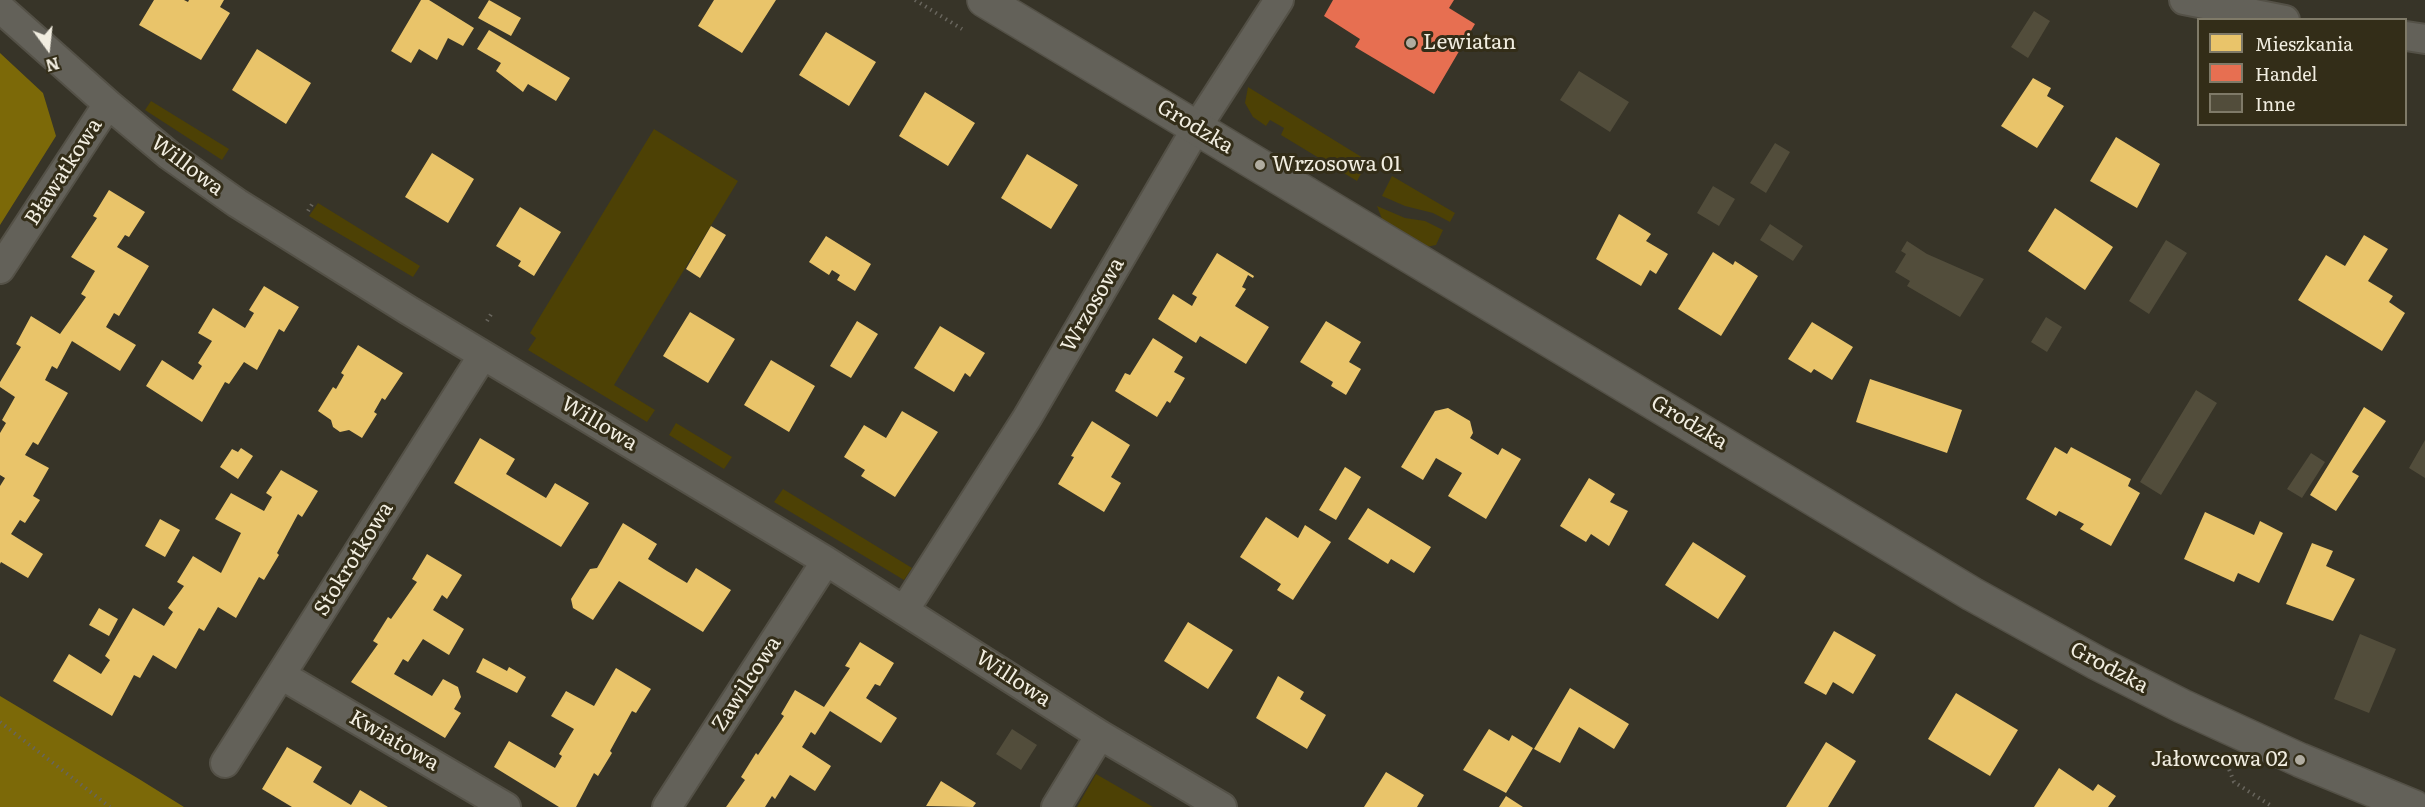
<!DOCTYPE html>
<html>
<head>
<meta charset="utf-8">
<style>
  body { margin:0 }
  #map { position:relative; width:2425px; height:807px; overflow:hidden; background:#373428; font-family:Literata,serif }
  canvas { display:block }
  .legend { position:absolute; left:2197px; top:18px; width:210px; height:108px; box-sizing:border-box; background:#332d18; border:2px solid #7f7a68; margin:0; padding:8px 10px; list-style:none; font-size:18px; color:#f1ede0 }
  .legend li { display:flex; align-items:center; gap:12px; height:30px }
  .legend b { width:30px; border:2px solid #7f7a68 }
  .north { position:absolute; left:18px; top:18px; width:60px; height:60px; -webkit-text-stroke:4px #332d18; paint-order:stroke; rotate:165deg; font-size:16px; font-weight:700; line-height:24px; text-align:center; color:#f1ede0 }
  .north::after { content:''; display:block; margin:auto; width:21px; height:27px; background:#f1ede0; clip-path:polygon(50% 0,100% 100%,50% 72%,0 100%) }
</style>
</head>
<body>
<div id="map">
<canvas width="2425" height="807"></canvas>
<ul class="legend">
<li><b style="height:16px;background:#e9c46a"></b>Mieszkania</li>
<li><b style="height:16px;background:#e76f51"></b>Handel</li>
<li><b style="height:16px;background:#524d3b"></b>Inne</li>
</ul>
<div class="north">N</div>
</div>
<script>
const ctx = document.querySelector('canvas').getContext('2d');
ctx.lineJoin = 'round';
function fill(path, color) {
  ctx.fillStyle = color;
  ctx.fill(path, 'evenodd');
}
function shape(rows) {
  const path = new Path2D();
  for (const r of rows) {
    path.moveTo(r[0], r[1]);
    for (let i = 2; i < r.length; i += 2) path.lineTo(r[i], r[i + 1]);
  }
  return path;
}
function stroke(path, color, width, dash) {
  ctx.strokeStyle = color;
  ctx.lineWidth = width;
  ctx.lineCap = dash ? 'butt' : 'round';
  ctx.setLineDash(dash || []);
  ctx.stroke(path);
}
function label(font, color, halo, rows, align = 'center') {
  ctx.font = font + ' Literata,serif';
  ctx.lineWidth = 6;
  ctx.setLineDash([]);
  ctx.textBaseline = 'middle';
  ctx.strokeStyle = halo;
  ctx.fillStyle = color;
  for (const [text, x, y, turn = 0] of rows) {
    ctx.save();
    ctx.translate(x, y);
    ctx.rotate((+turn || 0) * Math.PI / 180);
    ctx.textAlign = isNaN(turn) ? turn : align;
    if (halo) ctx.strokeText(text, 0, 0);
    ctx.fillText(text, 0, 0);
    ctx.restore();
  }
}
fill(shape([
  [1248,87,1368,161,1357,181,1281,135,1284,128,1270,120,1266,126,1253,117,1245,103],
  [151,101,229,149,222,160,145,110],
  [654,129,738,181,614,385,655,410,647,422,528,350,536,338,530,333],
  [1392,176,1455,213,1450,222,1433,213,1405,206,1382,196],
  [318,203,420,266,413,277,309,216],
  [1377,206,1405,218,1425,221,1443,230,1436,245,1426,247,1382,219],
  [676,423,732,457,724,469,669,435],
  [783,489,912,568,904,580,774,502],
  [1096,774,1153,807,1077,807]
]), '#4d4105');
fill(shape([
  [0,53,43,93,56,136,0,225],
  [0,696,139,779,184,807,0,807]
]), '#7c6908');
fill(shape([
  [154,0,184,0,188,2,189,0,224,0,220,7,230,13,201,60,139,25],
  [421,0,429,0,474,28,463,46,448,38,437,60,419,49,411,63,391,51],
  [489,0,521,18,511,36,478,18],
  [714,0,776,0,742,53,698,26],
  [489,30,570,78,556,101,528,84,523,92,496,71,501,63,477,49],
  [826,32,876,62,849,106,799,75],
  [257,49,311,83,286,124,232,90],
  [2033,78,2051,88,2047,96,2064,106,2037,148,2001,126],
  [925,92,975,123,948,166,899,136],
  [2116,137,2160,164,2137,208,2090,181],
  [432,153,474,179,448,223,405,197],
  [1027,154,1078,185,1051,229,1001,198],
  [109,190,145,212,129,237,125,235,117,247,149,266,119,316,114,313,106,327,136,345,120,371,72,341,57,369,52,366,45,380,68,393,38,445,33,442,25,455,49,468,33,496,40,500,25,523,20,520,11,534,43,554,28,578,1,562,0,564,0,486,5,478,0,475,0,433,6,423,2,420,15,397,0,387,0,382,21,347,16,344,31,316,60,334,86,297,81,294,95,271,71,257,97,218,93,216],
  [520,207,561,232,534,276,518,266,521,261,496,246],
  [2055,208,2113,247,2085,290,2028,251],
  [1619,214,1651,234,1646,241,1668,254,1656,274,1650,270,1641,286,1596,259],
  [711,226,726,235,700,278,686,269],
  [2364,235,2388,249,2368,281,2393,296,2389,302,2405,313,2382,351,2298,300,2326,255,2345,266],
  [826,236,871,264,855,291,837,280,840,275,832,270,829,275,809,262],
  [1713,252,1733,265,1735,261,1758,276,1721,336,1678,309],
  [1217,253,1254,276,1253,278,1248,275,1242,287,1246,289,1235,306,1269,327,1246,364,1200,336,1196,343,1158,319,1173,294,1192,306,1197,297,1192,294],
  [264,286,299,307,284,332,279,329,257,370,244,362,229,384,225,382,202,422,146,386,162,360,193,380,202,366,198,363,212,341,198,333,213,308,245,328,254,313,249,310],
  [690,312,735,339,708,383,663,356],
  [857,321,878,334,851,378,830,366],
  [1326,321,1361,342,1349,362,1361,369,1346,395,1331,386,1333,382,1300,362],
  [1812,322,1853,347,1832,380,1814,369,1811,373,1788,359],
  [940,326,985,353,970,377,965,373,954,392,914,368],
  [1153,338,1183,357,1174,372,1185,378,1170,403,1167,401,1157,417,1115,391,1125,373,1130,375],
  [358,345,403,373,385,400,382,398,374,412,377,414,362,438,349,430,340,432,333,427,331,420,318,411,333,387,336,389,344,375,341,373],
  [771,360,815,386,789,432,744,405],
  [1870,379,1962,410,1947,453,1856,422],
  [2364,407,2386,421,2352,472,2359,476,2336,511,2310,495],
  [1448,408,1470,421,1473,433,1470,438,1498,455,1502,448,1521,459,1486,519,1448,496,1462,473,1436,458,1423,480,1401,467,1435,411],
  [902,411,938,432,895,497,861,476,865,470,844,457,864,425,886,438],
  [1092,421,1130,445,1111,477,1121,483,1104,512,1058,484,1074,457,1071,456],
  [480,438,515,459,506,474,546,498,555,483,589,503,561,547,454,483],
  [2055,447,2067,454,2071,447,2131,479,2128,486,2140,493,2111,546,2080,529,2084,524,2059,511,2056,516,2026,499],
  [241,448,253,456,238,479,220,467,232,449,238,452],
  [1345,467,1361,477,1336,520,1319,510],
  [281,470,318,491,302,517,298,514,277,553,279,555,264,580,259,577,236,618,218,607,204,631,199,628,176,669,153,655,140,678,134,675,112,716,53,681,69,654,101,674,110,660,105,656,133,608,164,626,173,612,168,608,184,586,177,582,193,556,221,573,241,533,215,519,231,493,264,511,272,497,266,493],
  [1589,478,1615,494,1610,502,1628,511,1609,546,1591,534,1586,542,1560,526],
  [1368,508,1431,547,1414,573,1391,559,1388,564,1348,539],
  [2205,512,2254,535,2260,521,2283,533,2259,583,2238,573,2234,582,2184,559],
  [1266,517,1298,538,1305,525,1331,542,1293,600,1277,590,1281,584,1240,557],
  [160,519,180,530,165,557,145,546],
  [623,523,657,544,648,559,667,571,687,583,696,568,731,590,703,632,619,581,593,620,573,608,571,599,590,569,597,568],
  [1693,542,1746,576,1718,619,1665,585],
  [2312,543,2333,551,2326,566,2355,579,2333,621,2286,604],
  [427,554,462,575,447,599,442,595,433,610,464,629,449,655,423,639,408,662,403,659,394,674,432,696,443,679,458,687,461,697,454,709,461,713,445,738,351,682,378,644,373,641,388,617,391,619,417,582,412,579],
  [99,608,118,619,109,636,89,625],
  [1188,622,1233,650,1208,689,1164,661],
  [1834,631,1876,655,1853,694,1833,682,1826,695,1804,683],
  [860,642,894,663,880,686,875,684,866,698,897,718,881,743,830,711,815,735,811,732,802,747,831,766,815,791,790,775,775,799,772,796,765,807,726,807,745,780,741,777,756,753,758,755,784,716,781,714,795,690,824,707,850,668,845,666],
  [483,658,507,671,509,667,526,677,517,693,476,672],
  [616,668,651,689,636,713,632,711,610,751,612,753,598,776,594,773,576,807,559,807,494,767,509,741,555,768,562,756,559,754,574,729,551,716,566,691,594,706],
  [1278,676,1304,692,1300,699,1326,715,1307,749,1256,718],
  [1570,688,1629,724,1614,749,1579,727,1560,763,1534,749],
  [1956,693,2018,730,1990,776,1928,739],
  [1489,729,1509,741,1512,735,1533,748,1506,793,1463,770],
  [1826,742,1856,761,1828,807,1786,807],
  [287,747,322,767,313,782,351,805,360,790,388,807,292,807,262,789],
  [2059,768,2093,791,2098,784,2116,796,2108,807,2034,807],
  [1386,772,1424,795,1417,807,1364,807],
  [941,781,976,803,973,807,926,806],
  [1506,796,1523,807,1499,807]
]), '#e9c46a');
fill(shape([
  [1333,0,1454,0,1449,8,1475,24,1434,94,1355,47,1360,39,1324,16]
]), '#e76f51');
fill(shape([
  [2034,11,2050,21,2028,58,2011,47],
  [1579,71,1629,102,1610,132,1560,100],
  [1775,143,1790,152,1766,193,1750,183],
  [1713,186,1735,199,1719,226,1697,213],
  [1770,224,1803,246,1793,261,1760,240],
  [2166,240,2187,253,2149,314,2129,301],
  [1907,241,1927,254,1984,279,1960,317,1907,286,1910,281,1895,272,1906,254,1901,251],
  [2046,317,2062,327,2047,352,2031,342],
  [2196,390,2217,403,2161,495,2140,482],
  [2425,440,2425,478,2409,468],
  [2311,453,2325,462,2302,498,2287,489],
  [2360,634,2396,649,2369,713,2334,699],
  [1012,729,1037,745,1021,770,996,754]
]), '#524d3b');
const minor = shape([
  [2184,0,2285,20],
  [0,8,108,104,169,155,237,203,408,310,826,561,1100,735,1222,807],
  [2406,36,2425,39],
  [0,269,108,104],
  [905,609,1027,418,1197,127,1279,0],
  [281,675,506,807],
  [225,763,483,355],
  [667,807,826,561],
  [1056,807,1100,735]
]);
const tertiary = shape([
  [984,0,1972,594,2097,663,2182,706,2300,760,2414,807]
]);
stroke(minor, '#545147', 32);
stroke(tertiary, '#545147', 36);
stroke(shape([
  [915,0,962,29],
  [308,211,314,201],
  [487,321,493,311],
  [0,722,110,807],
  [2227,764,2234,782,2273,807]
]), '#68655d', 4, [1.5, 4.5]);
stroke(minor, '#636159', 28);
stroke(tertiary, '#636159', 33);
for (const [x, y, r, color] of [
  [1411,43,6,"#b0aca0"],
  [1260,165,6,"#b0aca0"],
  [2300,760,6,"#b0aca0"]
]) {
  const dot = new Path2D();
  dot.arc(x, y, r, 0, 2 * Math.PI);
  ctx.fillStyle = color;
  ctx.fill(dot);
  stroke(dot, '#332d18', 2);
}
label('21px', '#f1ede0', '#332d18', [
  ["Lewiatan",1423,43],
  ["Wrzosowa 01",1272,165],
  ["Jałowcowa 02",2288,760,"right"]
], 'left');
label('21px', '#f1ede0', '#332d18', [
  ["Grodzka",1195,127,31],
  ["Willowa",187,166,37],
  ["Bławatkowa",64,172,-57],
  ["Wrzosowa",1093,305,-60],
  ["Grodzka",1689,423,31],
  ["Willowa",599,424,31],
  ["Stokrotkowa",354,559,-58],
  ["Grodzka",2109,668,28],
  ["Willowa",1013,679,33],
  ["Zawilcowa",747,684,-57],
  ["Kwiatowa",394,741,30]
]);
</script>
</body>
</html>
